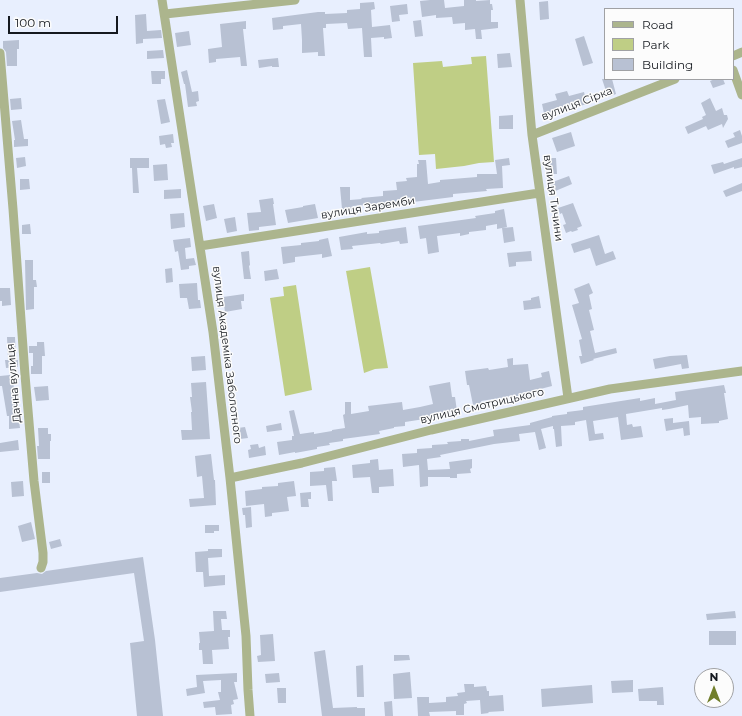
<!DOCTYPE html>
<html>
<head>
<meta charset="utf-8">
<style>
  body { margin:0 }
  #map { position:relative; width:742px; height:716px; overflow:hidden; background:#e8effe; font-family:Montserrat,sans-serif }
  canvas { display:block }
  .legend { position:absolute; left:604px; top:8px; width:130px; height:72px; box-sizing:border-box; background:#fcfcfc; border:1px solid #a0a1a4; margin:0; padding:5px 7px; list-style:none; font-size:12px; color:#15191f }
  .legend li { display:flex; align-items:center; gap:8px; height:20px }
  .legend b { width:20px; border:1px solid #a0a1a4 }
  .north { position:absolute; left:694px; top:668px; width:40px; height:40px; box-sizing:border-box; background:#fcfcfc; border:1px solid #a0a1a4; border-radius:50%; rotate:0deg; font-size:11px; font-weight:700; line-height:16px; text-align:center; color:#15191f }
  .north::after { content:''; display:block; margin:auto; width:14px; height:18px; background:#717e2b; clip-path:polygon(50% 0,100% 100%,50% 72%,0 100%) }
  .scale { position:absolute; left:8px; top:16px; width:110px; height:18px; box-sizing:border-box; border:2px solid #15191f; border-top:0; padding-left:5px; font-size:12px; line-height:14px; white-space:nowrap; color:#15191f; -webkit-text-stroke:3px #fcfcfc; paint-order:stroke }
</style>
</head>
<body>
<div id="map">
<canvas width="742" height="716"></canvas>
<ul class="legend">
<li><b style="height:5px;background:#acb58d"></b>Road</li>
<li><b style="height:11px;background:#bfce85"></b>Park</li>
<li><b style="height:11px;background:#b8c1d3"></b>Building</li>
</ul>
<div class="north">N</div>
<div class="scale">100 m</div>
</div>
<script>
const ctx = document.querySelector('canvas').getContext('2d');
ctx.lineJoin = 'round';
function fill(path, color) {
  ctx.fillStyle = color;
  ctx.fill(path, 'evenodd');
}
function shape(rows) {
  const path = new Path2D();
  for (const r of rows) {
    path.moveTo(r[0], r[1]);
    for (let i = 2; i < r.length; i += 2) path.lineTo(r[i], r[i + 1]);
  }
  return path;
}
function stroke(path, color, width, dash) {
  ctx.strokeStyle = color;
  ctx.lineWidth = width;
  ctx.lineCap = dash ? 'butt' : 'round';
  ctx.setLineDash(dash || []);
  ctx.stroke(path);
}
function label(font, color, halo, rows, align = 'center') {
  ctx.font = font + ' Montserrat,sans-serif';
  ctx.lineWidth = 3;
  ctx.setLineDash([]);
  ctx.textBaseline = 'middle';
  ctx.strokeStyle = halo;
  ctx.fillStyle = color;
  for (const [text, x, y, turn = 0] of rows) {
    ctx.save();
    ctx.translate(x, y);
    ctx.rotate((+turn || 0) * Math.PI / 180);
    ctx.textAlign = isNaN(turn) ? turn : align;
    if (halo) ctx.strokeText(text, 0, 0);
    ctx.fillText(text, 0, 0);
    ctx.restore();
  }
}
fill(shape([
  [486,56,494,162,479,163,464,166,436,169,435,154,419,155,413,63,442,61,443,67,472,64,471,57],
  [370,267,388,368,375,369,364,373,346,271],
  [296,285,312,390,285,396,270,298,284,296,283,287]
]), '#bfce85');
fill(shape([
  [430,0,444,0,445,8,464,6,464,0,476,0,476,1,490,0,490,4,492,4,493,10,491,10,491,22,498,22,498,28,481,30,482,39,476,39,475,29,465,30,465,23,453,24,452,17,436,18,436,15,422,17,420,1],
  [548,1,549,19,540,20,539,2],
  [374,2,375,9,371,10,372,27,390,25,392,38,384,39,384,37,371,38,372,57,364,57,362,28,348,29,347,23,326,24,326,28,323,28,325,56,318,56,318,52,302,53,302,40,301,24,283,26,283,29,273,30,272,18,318,12,325,12,325,14,347,13,347,10,360,9,360,3],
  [407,4,408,14,399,15,400,21,392,22,390,6],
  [146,14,147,31,161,30,162,38,143,39,143,43,136,44,135,15],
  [421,20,423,36,415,37,413,21],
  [246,21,246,29,243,29,247,66,241,66,240,57,216,59,216,62,209,63,208,49,222,47,220,24],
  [189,31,191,45,177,47,175,33],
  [584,36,593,63,583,66,575,39],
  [19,40,19,49,17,49,17,66,7,66,6,52,3,48,3,41],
  [163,50,164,58,147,59,147,51],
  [510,53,512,67,498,68,497,54],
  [278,58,279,67,272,67,272,66,259,68,258,60],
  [187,70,192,92,198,91,199,101,196,102,197,106,188,107,185,84,184,84,181,72],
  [151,71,165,71,165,79,161,79,161,84,152,84],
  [602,79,612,79,616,94,608,97],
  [715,79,723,79,725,84,713,88,710,81],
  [567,91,569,96,584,92,587,104,576,107,575,104,552,110,554,115,545,118,542,104,557,100,555,94],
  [21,98,22,109,11,110,10,99],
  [710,98,716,111,722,108,724,115,727,115,728,119,723,128,722,124,708,130,706,126,688,134,685,127,703,119,702,117,706,115,701,103],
  [165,99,170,122,161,124,157,100],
  [513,115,513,129,499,129,499,116],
  [21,120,24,139,28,139,28,146,14,147,14,140,15,140,12,121],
  [740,130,742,136,742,143,728,148,725,141,735,137,733,133],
  [571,132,575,146,557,152,552,138],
  [173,134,174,143,171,143,172,147,166,148,165,144,160,145,159,136],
  [25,157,26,166,17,168,16,158],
  [130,158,149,158,149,168,137,168,139,193,133,193,132,168,130,168],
  [509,158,510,165,502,166,503,188,486,189,487,191,453,194,453,197,413,202,413,203,385,208,365,208,365,205,353,206,354,214,345,215,344,209,342,209,340,187,350,187,350,200,362,199,361,198,383,196,383,191,397,190,396,182,407,181,406,178,417,177,417,164,419,164,418,160,426,160,428,184,440,182,440,180,477,177,477,174,497,174,495,160],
  [546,158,556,158,557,174,546,174],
  [742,158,742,167,734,169,734,167,714,174,711,165,723,162,724,164],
  [167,164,168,180,154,181,153,165],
  [569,176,572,184,553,192,550,183],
  [20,179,29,179,30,189,20,190],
  [742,183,742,191,726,197,723,191],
  [181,189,181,198,164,199,164,190],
  [273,198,274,204,273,204,276,225,259,227,259,230,249,231,247,213,261,212,259,200],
  [573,203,582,226,577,228,578,230,572,232,571,231,566,233,563,225,566,224,562,213,560,214,558,208],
  [214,204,217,218,206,221,203,206],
  [315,204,318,218,288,223,285,210,303,207,303,206],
  [504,209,507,227,497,229,497,224,486,226,486,230,469,232,469,234,460,236,460,233,437,236,439,252,428,254,426,238,420,239,418,226,476,218,475,216,495,213,495,211],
  [184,213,185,227,171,229,170,214],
  [235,217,237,231,227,233,224,219],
  [30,224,31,234,22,234,22,225],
  [406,227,408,243,400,244,399,241,381,244,380,243,352,246,353,249,341,250,339,237,367,232,367,234,379,233,379,231],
  [513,227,515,241,504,243,502,228],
  [599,235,605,254,613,251,616,259,596,266,590,248,574,253,571,244],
  [190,238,191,247,185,248,186,259,194,258,196,265,189,266,189,269,181,270,178,251,175,252,173,240],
  [328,238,332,256,322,258,322,254,295,257,295,262,283,264,281,247,301,245,301,243,319,241,319,240],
  [249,251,250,265,249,266,251,279,244,279,241,252],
  [531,251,532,261,516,262,516,266,509,267,507,253],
  [25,260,33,260,33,280,36,280,37,287,34,287,34,309,26,310],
  [172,268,173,282,166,283,165,269],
  [277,269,279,279,265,281,264,271],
  [221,282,222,295,216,296,214,283],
  [197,283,198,300,200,300,201,308,189,309,187,298,180,298,179,284],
  [589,283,593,293,589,295,592,309,589,310,594,330,590,331,595,353,616,348,617,353,593,359,594,360,581,364,579,356,582,356,579,340,582,339,572,305,579,303,574,289],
  [0,288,10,288,11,305,2,306,2,301,0,301],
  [244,294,244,301,241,301,242,309,225,312,223,297],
  [539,296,541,308,524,310,523,301,531,300,531,298],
  [7,337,15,337,16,360,18,360,18,367,6,368,5,360,8,360],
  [37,342,44,342,45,356,42,356,42,374,31,374,31,366,33,366,33,353,29,353,29,346,37,346],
  [687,355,689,368,682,369,681,364,655,369,653,359,670,356],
  [205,356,206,370,192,371,191,357],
  [513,358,513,365,528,364,530,380,542,377,541,373,549,371,552,386,521,394,521,396,512,397,512,396,481,401,482,403,473,405,469,385,467,385,465,371,488,368,489,370,508,367,507,359],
  [10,375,10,381,13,380,14,390,18,390,19,398,16,399,20,428,9,429,9,416,7,416,2,386,0,386,0,376],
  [206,382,210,439,182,440,181,430,192,430,191,412,192,412,190,397,192,397,191,383],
  [450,382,452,397,455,397,457,411,443,413,444,416,405,422,405,426,394,427,394,428,379,431,380,434,343,439,343,441,329,443,330,445,317,447,317,449,295,453,295,452,279,455,277,442,292,440,292,436,294,436,289,411,294,410,300,434,314,432,314,434,332,431,332,430,345,428,343,415,345,414,345,402,351,402,351,414,369,411,368,406,402,402,403,410,420,407,433,404,429,386],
  [724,385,726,393,724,393,728,419,719,421,719,423,701,424,701,417,689,418,688,405,669,409,662,410,662,408,626,414,627,425,632,424,633,427,641,426,643,437,621,440,618,417,593,421,595,434,603,433,604,439,589,441,586,420,575,422,575,425,561,426,562,446,556,447,554,429,553,429,553,426,541,429,546,448,539,450,535,432,519,434,520,441,494,444,440,455,441,457,427,459,428,470,450,469,449,462,472,459,472,468,470,469,471,473,457,474,457,478,450,478,450,477,428,477,428,486,420,487,419,465,403,467,402,454,417,453,417,449,432,448,432,445,448,444,447,442,461,441,461,439,469,439,469,441,494,436,493,430,530,425,530,423,552,417,552,416,567,414,567,412,583,410,583,407,640,398,640,401,655,398,655,404,676,400,675,392],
  [48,386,49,400,36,401,34,387],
  [673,418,673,423,689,421,690,435,684,436,683,428,666,431,664,419],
  [281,423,282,430,267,432,266,426],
  [245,427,248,438,240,439,238,428],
  [38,428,48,428,48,434,51,434,51,441,50,441,50,459,38,459,37,446,39,446],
  [18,440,19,450,0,452,0,443],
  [258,444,259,448,265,446,266,455,249,458,248,450,251,449,250,445],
  [211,454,214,480,215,480,216,505,190,507,189,499,204,498,202,476,197,477,195,456],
  [378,459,379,470,393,469,394,486,379,487,379,493,372,493,370,477,353,478,352,465,370,463,370,460],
  [335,467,337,481,332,481,333,501,328,501,326,485,310,486,310,472,324,471,324,468],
  [42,472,50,472,50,483,42,483],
  [23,481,24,496,12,497,11,482],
  [294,481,296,496,287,497,289,511,272,513,272,516,265,517,264,504,246,506,245,491,262,489,262,487,278,486,278,483],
  [311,492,311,499,308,499,309,507,301,507,300,493],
  [251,507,252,527,246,528,245,515,243,515,242,508],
  [31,522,35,539,22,542,18,526],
  [205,525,219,525,219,531,214,531,214,533,205,533],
  [60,539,62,546,51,549,49,542],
  [208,549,222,549,222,557,208,558,209,576,225,575,225,585,204,587,203,572,196,572,195,552,208,551],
  [143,557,155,640,163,716,137,716,130,643,144,641,134,573,0,592,0,578,37,573,42,574,46,571],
  [213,611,226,611,227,619,221,619,222,630,230,630,230,637,228,637,229,649,212,650,213,664,203,664,202,650,199,650,199,643,200,643,199,632,214,631],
  [735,611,736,618,707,620,706,614],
  [709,631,736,631,736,645,709,645],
  [273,634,275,661,258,662,257,656,261,655,260,635],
  [325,650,333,708,357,707,357,708,365,708,365,716,322,716,314,652],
  [394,655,409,655,410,660,394,661],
  [363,665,364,697,357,697,356,666],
  [410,672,412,698,394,699,393,674],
  [237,673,237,682,234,682,238,699,233,700,234,704,231,705,232,714,216,715,215,707,204,708,203,702,220,700,218,692,221,692,221,680,203,681,205,693,187,696,186,689,197,687,196,675],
  [279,673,280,682,266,683,265,674],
  [633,680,633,692,612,693,611,681],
  [464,684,474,684,474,687,486,686,487,691,489,691,489,696,503,695,504,711,488,712,489,713,481,714,480,700,466,701,467,703,464,704,464,715,456,715,456,711,429,712,430,716,418,716,417,697,429,697,429,703,446,702,446,697,458,696,457,693,465,692],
  [592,685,593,703,542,707,541,689],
  [663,687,664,705,657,705,657,701,639,701,638,689],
  [277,688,286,688,286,703,278,703],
  [392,701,393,716,385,716,384,702]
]), '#b8c1d3');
stroke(shape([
  [162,0,213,332,230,478,246,636,248,690,250,716],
  [520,0,532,135,568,398],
  [165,14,295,0],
  [0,53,13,209,25,375,34,481,43,553,43,562,41,568],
  [733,56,742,52],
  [733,70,742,95],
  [532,135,675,79],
  [200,246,539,193],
  [230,478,302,463,431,430,610,389,742,371]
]), '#acb58d', 9);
label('11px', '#15191f', '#fcfcfc', [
  ["вулиця Сірка",577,104,-21],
  ["вулиця Тичини",553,198,82],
  ["вулиця Заремби",368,208,-9],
  ["вулиця Академіка Заболотного",227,355,83],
  ["Дачна вулиця",14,383,-95],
  ["вулиця Смотрицького",482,406,-13]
]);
</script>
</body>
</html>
